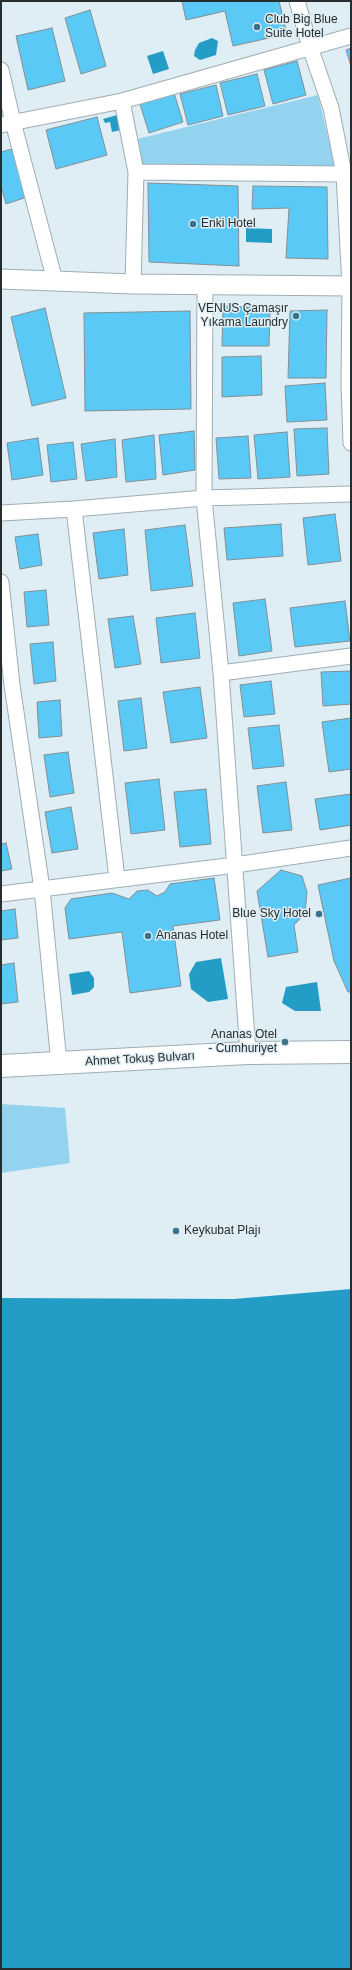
<!DOCTYPE html>
<html>
<head>
<meta charset="utf-8">
<style>
  body { margin:0 }
  #map { position:relative; width:352px; height:1970px; overflow:hidden; background:#dfedf4; font-family:Arial,sans-serif }
  canvas { display:block }
  .frame { position:absolute; inset:0; border:2px solid #272d2f; pointer-events:none }
</style>
</head>
<body>
<div id="map">
<canvas width="352" height="1970"></canvas>
<div class="frame"></div>
</div>
<script>
const ctx = document.querySelector('canvas').getContext('2d');
ctx.lineJoin = 'round';
function fill(path, color) {
  ctx.fillStyle = color;
  ctx.fill(path, 'evenodd');
}
function shape(rows) {
  const path = new Path2D();
  for (const r of rows) {
    path.moveTo(r[0], r[1]);
    for (let i = 2; i < r.length; i += 2) path.lineTo(r[i], r[i + 1]);
  }
  return path;
}
function stroke(path, color, width, dash) {
  ctx.strokeStyle = color;
  ctx.lineWidth = width;
  ctx.lineCap = dash ? 'butt' : 'round';
  ctx.setLineDash(dash || []);
  ctx.stroke(path);
}
function label(font, color, halo, rows, align = 'center') {
  ctx.font = font + ' Arial,sans-serif';
  ctx.lineWidth = 3;
  ctx.setLineDash([]);
  ctx.textBaseline = 'middle';
  ctx.strokeStyle = halo;
  ctx.fillStyle = color;
  for (const [text, x, y, turn = 0] of rows) {
    ctx.save();
    ctx.translate(x, y);
    ctx.rotate((+turn || 0) * Math.PI / 180);
    ctx.textAlign = isNaN(turn) ? turn : align;
    if (halo) ctx.strokeText(text, 0, 0);
    ctx.fillText(text, 0, 0);
    ctx.restore();
  }
}
fill(shape([
  [318,95,336,171,139,169,133,140],
  [1,1104,65,1108,70,1163,1,1173]
]), '#94d3ef');
fill(shape([
  [212,38,218,41,216,55,200,60,194,56,195,50,199,43],
  [163,51,169,69,153,74,147,56],
  [117,115,121,130,112,132,110,122,105,123,103,119],
  [246,228,272,229,272,243,246,242],
  [221,958,228,999,208,1002,191,989,189,974,196,962],
  [89,971,94,978,94,987,89,992,72,995,69,974],
  [317,982,321,1011,295,1011,282,1003,286,987],
  [351,1289,351,1969,1,1969,1,1298,234,1299]
]), '#239cc6');
const building = shape([
  [182,1,279,1,287,34,233,46,225,11,186,20,182,1],
  [90,10,106,66,81,74,65,18,90,10],
  [52,28,65,81,28,90,16,36,52,28],
  [351,48,351,66,346,50,351,48],
  [297,61,306,95,273,104,264,70,297,61],
  [257,74,265,106,228,115,220,83,257,74],
  [216,85,223,116,188,125,180,94,216,85],
  [174,93,183,122,149,133,140,104,174,93],
  [97,117,107,155,56,169,46,130,97,117],
  [12,149,27,197,6,204,1,186,1,152,12,149],
  [148,183,238,186,239,266,149,262,148,183],
  [253,186,327,187,328,259,286,258,289,208,252,209,253,186],
  [223,306,270,308,269,346,222,346,223,306],
  [45,308,66,398,32,406,11,317,45,308],
  [327,310,326,378,288,378,290,311,327,310],
  [190,311,191,409,85,411,84,313,190,311],
  [261,356,262,395,222,397,222,357,261,356],
  [325,383,327,420,287,422,285,386,325,383],
  [327,428,329,474,297,476,294,429,327,428],
  [194,431,195,470,163,475,159,435,194,431],
  [287,432,290,477,258,479,254,435,287,432],
  [154,435,156,479,126,482,122,440,154,435],
  [248,436,251,478,219,479,216,438,248,436],
  [38,438,43,475,12,480,7,443,38,438],
  [115,439,117,477,86,481,81,444,115,439],
  [73,442,77,479,51,482,47,445,73,442],
  [335,514,341,561,308,565,303,518,335,514],
  [281,524,283,556,227,560,224,528,281,524],
  [185,525,193,586,151,591,145,530,185,525],
  [124,529,128,575,99,579,93,533,124,529],
  [38,534,42,565,20,569,15,537,38,534],
  [46,590,49,625,27,627,24,592,46,590],
  [265,599,272,651,239,656,233,603,265,599],
  [345,601,350,641,295,647,290,608,345,601],
  [195,613,200,658,161,663,156,618,195,613],
  [133,616,141,664,115,668,108,619,133,616],
  [53,642,56,681,34,684,30,644,53,642],
  [351,671,351,704,323,706,321,672,351,671],
  [271,681,275,714,244,717,240,685,271,681],
  [200,687,207,738,171,743,163,692,200,687],
  [141,698,147,748,124,751,118,701,141,698],
  [60,700,62,736,39,738,37,702,60,700],
  [351,718,351,769,329,772,322,722,351,718],
  [279,725,284,766,253,769,248,728,279,725],
  [68,752,74,793,50,797,44,755,68,752],
  [159,779,165,830,131,834,125,783,159,779],
  [286,782,292,830,263,833,257,786,286,782],
  [206,789,211,844,180,847,174,792,206,789],
  [351,794,351,825,320,830,315,799,351,794],
  [71,807,78,849,52,853,45,812,71,807],
  [6,843,12,869,1,871,1,844,6,843],
  [281,870,302,876,307,892,305,914,294,925,298,952,268,957,257,891,281,870],
  [214,878,220,920,173,926,181,986,130,993,122,932,69,939,65,908,71,899,112,893,129,899,137,891,148,890,157,896,165,892,170,884,214,878],
  [351,878,351,992,348,992,334,961,318,885,351,878],
  [15,909,18,938,1,940,1,911,15,909],
  [14,963,18,1002,1,1004,1,965,14,963]
]);
fill(building, '#5bc9f5');
stroke(building, '#828f95', 1);
const minor = shape([
  [297,1,310,47,331,108,344,174,350,286,349,384,351,443],
  [1,70,13,122,55,281],
  [122,101,136,172,133,284],
  [1,125,122,101,351,36],
  [136,172,344,174],
  [205,284,204,498,221,673,248,1053],
  [74,509,117,879],
  [1,513,74,509,204,498,351,494],
  [1,582,12,685,42,889,59,1063],
  [221,673,351,656],
  [1,894,235,865,351,848]
]);
const tertiary = shape([
  [1,279,133,284,351,286]
]);
const secondary = shape([
  [1,1066,248,1053,351,1052]
]);
stroke(minor, '#9fadb3', 17);
stroke(tertiary, '#9fadb3', 21);
stroke(secondary, '#9fadb3', 24);
stroke(minor, '#fff', 15);
stroke(tertiary, '#fff', 19);
stroke(secondary, '#fff', 22);
for (const [x, y, r, color] of [
  [257,27,4,"#38728b"],
  [193,224,4,"#38728b"],
  [296,316,4,"#38728b"],
  [319,914,4,"#38728b"],
  [148,936,4,"#38728b"],
  [285,1042,4,"#38728b"],
  [176,1231,4,"#38728b"]
]) {
  const dot = new Path2D();
  dot.arc(x, y, r, 0, 2 * Math.PI);
  ctx.fillStyle = color;
  ctx.fill(dot);
  stroke(dot, '#dfedf4', 1.5);
}
label('12px', '#272d2f', '#dfedf4', [
  ["Club Big Blue",265,20],
  ["Suite Hotel",265,34],
  ["Enki Hotel",201,224],
  ["VENUS Çamaşır",288,309,"right"],
  ["Yıkama Laundry",288,323,"right"],
  ["Blue Sky Hotel",311,914,"right"],
  ["Ananas Hotel",156,936],
  ["Ananas Otel",277,1035,"right"],
  ["- Cumhuriyet",277,1049,"right"],
  ["Keykubat Plajı",184,1231]
], 'left');
label('12px', '#272d2f', '#dfedf4', [
  ["Ahmet Tokuş Bulvarı",140,1059,-3]
]);
</script>
</body>
</html>
